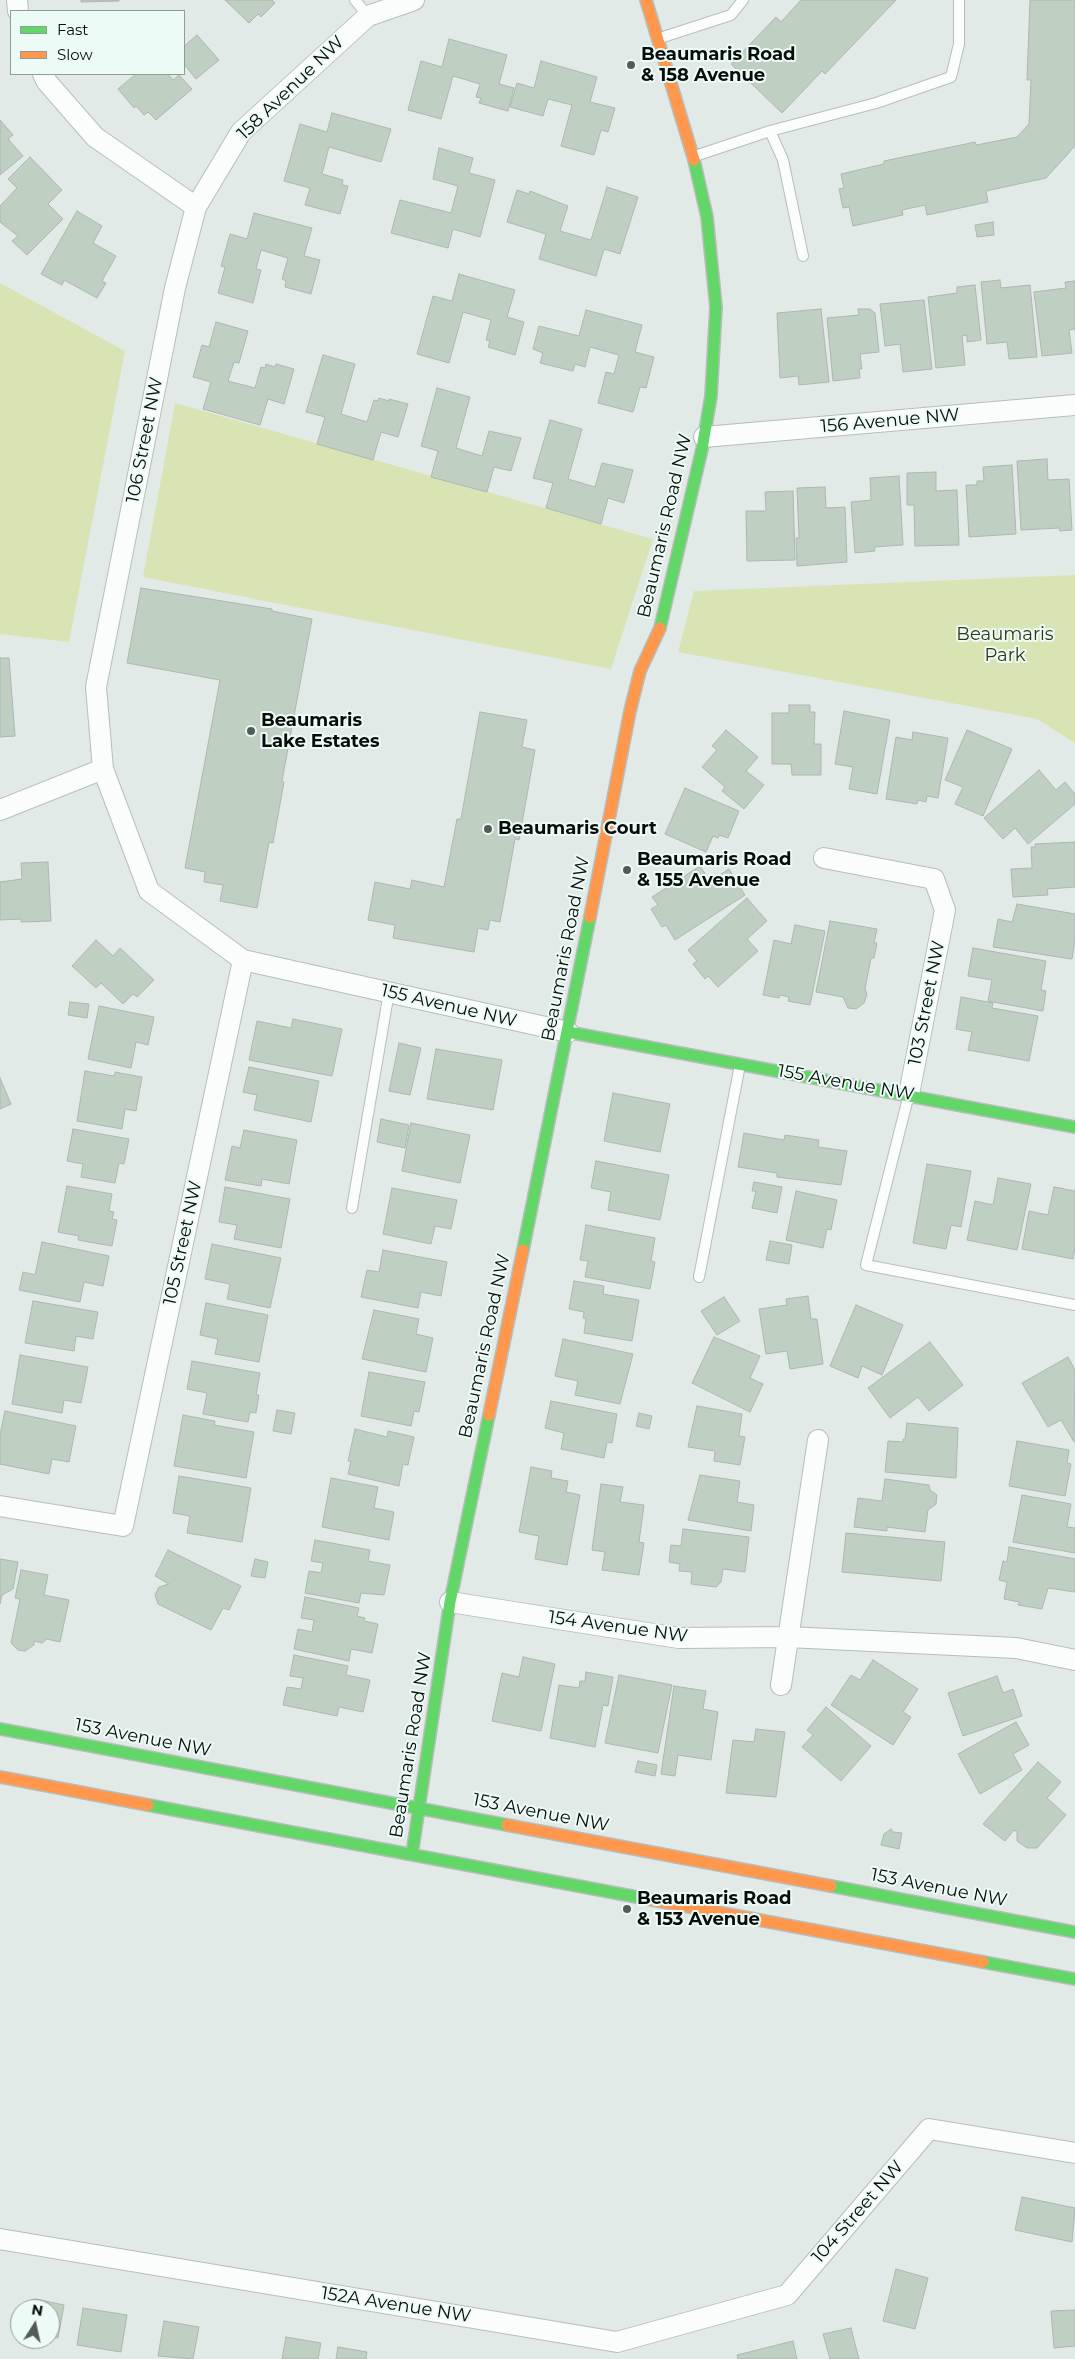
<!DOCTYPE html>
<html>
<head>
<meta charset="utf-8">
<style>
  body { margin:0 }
  #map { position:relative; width:1075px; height:2359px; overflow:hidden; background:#e2eae8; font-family:Montserrat,sans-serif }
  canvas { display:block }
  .legend { position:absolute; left:10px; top:10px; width:175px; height:65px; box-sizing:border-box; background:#ecfbf6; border:1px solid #919b98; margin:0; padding:6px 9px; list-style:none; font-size:15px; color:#080c0b }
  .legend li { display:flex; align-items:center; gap:10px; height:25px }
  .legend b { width:25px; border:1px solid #919b98 }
  .north { position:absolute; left:10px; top:2299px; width:50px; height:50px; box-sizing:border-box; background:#ecfbf6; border:1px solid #919b98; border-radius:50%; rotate:10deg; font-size:14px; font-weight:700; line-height:20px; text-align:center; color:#080c0b }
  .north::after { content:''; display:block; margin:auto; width:18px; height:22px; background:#545a58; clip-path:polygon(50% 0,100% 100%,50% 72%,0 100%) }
</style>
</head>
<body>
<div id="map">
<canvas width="1075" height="2359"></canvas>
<ul class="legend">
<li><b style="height:6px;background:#63d668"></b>Fast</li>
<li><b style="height:6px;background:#ff974d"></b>Slow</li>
</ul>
<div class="north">N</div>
</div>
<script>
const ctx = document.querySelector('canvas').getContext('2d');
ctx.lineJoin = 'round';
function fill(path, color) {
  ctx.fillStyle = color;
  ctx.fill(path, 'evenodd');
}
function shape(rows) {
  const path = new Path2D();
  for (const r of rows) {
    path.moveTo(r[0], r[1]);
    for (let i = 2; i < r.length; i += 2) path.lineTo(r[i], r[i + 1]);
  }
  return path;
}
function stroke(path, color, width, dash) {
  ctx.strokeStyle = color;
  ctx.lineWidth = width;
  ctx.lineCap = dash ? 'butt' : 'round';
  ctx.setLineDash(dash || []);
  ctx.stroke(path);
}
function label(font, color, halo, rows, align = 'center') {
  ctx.font = font + ' Montserrat,sans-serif';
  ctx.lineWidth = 4;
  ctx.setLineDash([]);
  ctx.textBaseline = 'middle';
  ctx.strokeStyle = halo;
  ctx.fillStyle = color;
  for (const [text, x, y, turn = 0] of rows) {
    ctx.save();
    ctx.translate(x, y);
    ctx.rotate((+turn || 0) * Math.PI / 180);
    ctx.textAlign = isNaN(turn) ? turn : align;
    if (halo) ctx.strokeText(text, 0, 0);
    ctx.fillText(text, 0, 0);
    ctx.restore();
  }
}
fill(shape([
  [0,283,125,351,69,642,0,634],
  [175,403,653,539,611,669,143,577],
  [1075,575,1075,743,1037,719,678,652,694,591]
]), '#d9e4b5');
const building = shape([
  [81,0,119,0,119,1,81,2,81,0],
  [225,0,272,0,275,3,261,17,258,14,249,23,225,0],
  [801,0,896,0,825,74,822,71,782,113,731,64,776,17,781,22,801,0],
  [1030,0,1075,0,1075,146,1046,178,986,191,988,202,927,215,925,205,902,210,903,215,853,226,849,207,843,208,839,189,844,188,841,174,884,164,884,161,975,142,976,145,1017,137,1029,124,1031,80,1027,80,1030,0],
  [197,35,219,60,196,79,184,64,184,46,197,35],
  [449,39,507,55,499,84,514,88,508,111,479,103,481,98,476,97,480,84,453,76,441,119,408,110,421,61,442,67,449,39],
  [541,61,597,77,590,102,615,108,608,132,601,130,594,155,561,146,572,105,548,99,543,116,510,107,517,83,534,88,541,61],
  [136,74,168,74,173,80,179,75,192,89,156,120,148,112,144,115,136,106,134,108,118,89,136,74],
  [332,113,391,129,381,162,329,147,322,174,343,180,342,185,348,186,340,214,305,205,310,188,284,181,300,124,327,132,332,113],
  [0,120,13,135,8,139,23,156,0,175,0,120],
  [439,148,473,158,469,173,495,180,480,237,453,229,448,248,391,233,400,200,451,213,458,186,433,179,439,148],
  [30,157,62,190,48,204,63,219,27,255,12,241,18,236,0,222,0,206,17,188,8,179,30,157],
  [607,187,638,197,620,254,604,249,596,276,539,259,546,234,507,222,517,190,529,194,530,191,568,206,560,231,591,240,607,187],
  [77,211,102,226,93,243,116,256,102,281,106,283,97,298,64,280,62,285,41,274,77,211],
  [254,213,312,228,304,256,320,260,311,294,285,287,286,281,282,279,288,258,261,250,256,269,261,270,253,303,218,293,225,267,221,266,230,234,247,239,254,213],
  [993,222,994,235,977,237,975,225,993,222],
  [459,274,515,290,507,317,524,322,515,355,488,347,490,341,486,340,491,320,463,312,449,363,417,354,433,296,452,301,459,274],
  [1000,280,1001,288,1030,285,1037,357,1009,359,1007,342,987,344,981,282,1000,280],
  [1075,281,1075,329,1069,330,1072,353,1042,356,1034,292,1066,288,1065,282,1075,281],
  [975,285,981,340,967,342,967,335,962,336,965,365,936,368,928,297,957,293,957,287,975,285],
  [924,300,932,369,903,372,900,344,885,346,880,304,924,300],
  [821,309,829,382,799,385,798,376,780,378,777,313,821,309],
  [858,309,870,309,875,313,879,352,860,354,862,369,859,369,860,378,833,381,827,318,859,315,858,309],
  [586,310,642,325,635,352,654,357,646,388,640,387,633,412,598,403,606,372,614,374,619,355,590,347,585,367,575,364,573,371,540,363,543,353,533,349,539,326,579,336,586,310],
  [216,322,248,331,239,363,234,362,228,381,255,388,261,367,265,368,266,364,275,367,276,364,294,369,284,404,268,399,260,425,203,409,211,382,193,377,202,345,209,347,216,322],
  [323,355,355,364,341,414,367,422,374,400,378,401,379,398,389,401,389,399,408,404,398,437,381,432,373,460,317,444,325,417,306,412,323,355],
  [437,388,470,397,456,448,482,456,489,431,521,438,511,471,494,467,487,492,431,477,438,451,421,446,437,388],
  [550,420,582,429,568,479,595,487,602,463,633,470,624,503,608,498,601,524,546,508,553,483,533,478,550,420],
  [1047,459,1048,480,1069,479,1072,530,1060,531,1059,528,1021,530,1017,461,1047,459],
  [1012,465,1016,534,969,537,966,485,977,485,977,481,984,481,983,467,1012,465],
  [936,472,936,491,957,490,959,545,915,546,914,505,907,505,907,473,936,472],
  [899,476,903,545,874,547,875,551,855,553,851,502,871,500,870,478,899,476],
  [825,487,826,508,845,507,847,562,797,566,796,538,799,538,797,488,825,487],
  [793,491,795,560,747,561,746,511,766,511,765,492,793,491],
  [141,588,272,609,272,611,312,619,282,781,284,782,273,843,269,842,257,908,220,901,223,885,204,882,205,872,185,868,220,680,127,663,141,588],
  [0,658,9,658,15,736,0,737,0,658],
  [789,705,810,705,810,712,815,712,814,744,821,744,821,775,792,775,791,764,772,764,772,713,789,713,789,705],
  [844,711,890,720,877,794,849,789,853,767,835,764,844,711],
  [480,712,527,720,522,747,535,750,519,840,515,839,500,922,490,920,488,930,478,928,474,952,393,938,395,925,368,920,375,882,410,889,412,880,444,887,457,819,461,819,480,712],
  [726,730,758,757,746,771,764,785,744,809,722,791,725,787,702,767,717,750,712,746,726,730],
  [967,730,1012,749,983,816,955,804,963,787,945,780,967,730],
  [913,732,948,738,938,798,927,796,926,802,918,800,917,804,886,799,896,737,912,740,913,732],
  [1039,770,1056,790,1065,782,1075,794,1075,804,1028,844,1015,828,1003,839,984,818,1039,770],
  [685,788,739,811,728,838,719,835,718,838,713,836,706,852,665,834,685,788],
  [1075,842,1075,887,1047,889,1048,895,1013,897,1011,869,1032,868,1031,847,1035,847,1035,844,1075,842],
  [48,862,51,921,21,922,21,919,0,920,0,882,22,879,21,863,48,862],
  [700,866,710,881,729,869,745,895,675,940,666,925,662,927,651,909,658,905,652,897,700,866],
  [747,898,767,921,747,939,758,951,718,987,708,976,705,979,693,964,697,961,688,950,747,898],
  [1017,904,1075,914,1075,939,1072,959,993,947,998,919,1012,922,1017,904],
  [830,921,877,929,874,943,877,943,874,958,871,958,865,989,867,994,864,1003,856,1009,848,1008,843,997,816,992,830,921],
  [795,925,825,931,810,1005,788,1001,789,997,780,995,779,998,763,995,774,940,791,944,795,925],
  [96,940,113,956,120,948,154,980,137,997,133,994,123,1004,101,983,96,988,72,966,96,940],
  [973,948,1046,961,1041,990,1046,991,1043,1011,988,1001,992,980,968,976,973,948],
  [961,997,993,1003,992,1008,1038,1016,1029,1061,968,1050,972,1032,956,1029,961,997],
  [70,1002,89,1004,87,1018,68,1015,70,1002],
  [99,1006,154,1017,148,1045,136,1042,131,1068,88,1059,99,1006],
  [293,1019,342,1029,332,1076,249,1060,257,1021,291,1028,293,1019],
  [399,1043,421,1048,410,1095,389,1091,399,1043],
  [436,1049,502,1060,493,1110,427,1099,436,1049],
  [249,1067,319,1081,311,1122,254,1110,257,1095,243,1092,249,1067],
  [85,1071,114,1076,115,1072,142,1077,136,1111,125,1109,122,1129,77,1121,85,1071],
  [0,1078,11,1104,0,1109,0,1078],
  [613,1093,670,1104,660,1152,604,1141,613,1093],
  [381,1119,409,1125,405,1148,377,1142,381,1119],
  [411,1123,470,1135,460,1183,402,1171,411,1123],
  [73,1129,129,1139,124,1164,119,1163,115,1183,81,1177,83,1164,67,1161,73,1129],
  [244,1130,297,1140,289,1184,262,1179,261,1186,225,1180,232,1146,240,1148,244,1130],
  [744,1133,784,1140,785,1135,819,1140,818,1147,847,1151,841,1185,777,1177,777,1173,738,1167,744,1133],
  [596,1161,669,1175,660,1220,608,1210,611,1192,591,1188,596,1161],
  [927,1164,971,1171,961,1227,951,1225,946,1249,913,1243,927,1164],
  [998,1178,1031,1184,1017,1250,967,1240,975,1201,993,1205,998,1178],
  [754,1182,782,1187,777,1213,752,1208,756,1191,752,1191,754,1182],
  [67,1186,112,1194,109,1211,114,1212,112,1219,117,1220,112,1246,78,1240,79,1236,58,1232,67,1186],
  [225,1187,290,1199,281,1248,234,1239,237,1225,219,1222,225,1187],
  [1054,1187,1075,1191,1075,1248,1073,1259,1022,1249,1029,1211,1048,1215,1054,1187],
  [392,1188,457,1200,451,1229,435,1226,431,1244,383,1234,392,1188],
  [796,1191,837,1200,831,1230,827,1229,823,1248,786,1240,796,1191],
  [586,1225,655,1238,651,1261,655,1262,650,1289,585,1277,588,1261,580,1260,586,1225],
  [770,1241,792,1245,789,1264,766,1260,770,1241],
  [42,1242,109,1256,103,1286,84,1282,80,1302,19,1290,23,1272,35,1275,42,1242],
  [212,1244,281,1258,270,1308,227,1299,230,1284,205,1279,212,1244],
  [383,1250,447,1262,441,1296,421,1292,418,1308,361,1297,367,1270,379,1272,383,1250],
  [574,1281,604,1286,603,1294,639,1300,632,1341,584,1333,586,1319,583,1318,584,1312,569,1309,574,1281],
  [808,1296,811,1319,817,1319,823,1364,790,1369,787,1351,766,1354,759,1309,787,1305,786,1299,808,1296],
  [724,1297,740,1321,717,1335,701,1311,724,1297],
  [33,1301,98,1312,93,1339,76,1336,74,1351,25,1343,33,1301],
  [206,1303,268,1315,259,1362,215,1354,218,1339,200,1335,206,1303],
  [856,1305,903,1325,882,1375,862,1366,858,1378,830,1366,856,1305],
  [374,1310,419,1319,416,1334,433,1338,426,1372,362,1359,374,1310],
  [714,1337,760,1356,750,1378,763,1384,750,1412,692,1383,714,1337],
  [563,1339,633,1354,620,1404,575,1395,578,1381,555,1376,563,1339],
  [930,1342,963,1385,929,1411,918,1397,890,1418,868,1388,930,1342],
  [20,1355,88,1367,81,1403,64,1400,62,1413,12,1404,20,1355],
  [1068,1357,1075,1370,1074,1442,1061,1420,1048,1427,1022,1383,1068,1357],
  [192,1361,260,1373,256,1395,259,1395,256,1413,250,1412,248,1422,203,1414,207,1393,187,1389,192,1361],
  [369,1372,425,1382,419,1412,414,1411,411,1426,361,1416,369,1372],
  [551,1401,617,1414,612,1443,607,1442,604,1458,561,1449,564,1433,545,1428,551,1401],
  [697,1406,742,1414,739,1436,745,1437,740,1465,714,1461,715,1451,688,1447,697,1406],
  [277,1410,295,1413,291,1434,273,1431,277,1410],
  [5,1411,76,1426,69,1462,52,1459,49,1474,0,1464,0,1435,5,1411],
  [639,1413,652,1416,649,1429,636,1426,639,1413],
  [183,1415,215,1421,214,1425,254,1432,246,1478,174,1466,183,1415],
  [907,1423,958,1428,956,1478,885,1472,888,1441,903,1442,903,1439,905,1439,907,1423],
  [355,1429,387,1437,388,1431,414,1437,408,1465,403,1464,399,1486,348,1474,351,1461,348,1461,355,1429],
  [1017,1441,1069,1450,1067,1463,1071,1464,1065,1496,1009,1486,1017,1441],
  [531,1467,552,1471,551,1478,568,1481,566,1492,580,1495,567,1565,535,1559,539,1536,519,1532,531,1467],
  [700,1475,740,1481,737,1502,754,1505,751,1531,688,1520,700,1475],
  [179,1476,251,1488,242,1542,187,1533,190,1516,173,1513,179,1476],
  [331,1478,378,1487,374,1508,394,1512,389,1540,322,1527,331,1478],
  [885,1479,929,1485,930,1490,937,1495,936,1504,928,1510,925,1532,887,1527,887,1531,854,1527,858,1498,882,1501,885,1479],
  [601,1484,623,1487,620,1502,644,1505,639,1542,644,1543,639,1575,602,1570,605,1552,592,1550,601,1484],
  [1022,1495,1071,1504,1067,1527,1075,1528,1075,1553,1013,1542,1022,1495],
  [683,1529,749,1537,745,1572,723,1569,721,1582,716,1587,691,1584,692,1572,679,1571,680,1564,669,1562,671,1545,681,1546,683,1529],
  [846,1533,945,1542,941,1581,842,1572,846,1533],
  [315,1540,370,1550,368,1561,390,1565,384,1595,361,1593,359,1603,305,1593,309,1571,321,1573,323,1563,311,1561,315,1540],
  [1009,1547,1075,1559,1075,1592,1048,1588,1042,1609,1018,1605,1019,1602,1004,1599,1007,1582,999,1580,1003,1561,1007,1562,1009,1547],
  [168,1550,241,1586,229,1610,223,1608,211,1630,158,1604,155,1595,159,1587,169,1584,155,1576,168,1550],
  [0,1559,18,1562,13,1589,2,1595,0,1604,0,1559],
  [255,1559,268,1562,265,1578,251,1576,255,1559],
  [21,1570,48,1575,44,1595,69,1600,60,1642,47,1639,42,1643,34,1641,34,1645,25,1651,18,1650,11,1643,20,1599,15,1598,21,1570],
  [305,1597,359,1608,357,1616,365,1618,364,1621,378,1624,372,1653,351,1649,349,1661,294,1649,298,1629,312,1632,314,1620,301,1618,305,1597],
  [294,1655,348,1666,346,1675,370,1680,363,1712,339,1707,337,1716,283,1705,287,1687,301,1689,303,1678,290,1676,294,1655],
  [523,1657,555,1664,541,1731,492,1721,502,1673,519,1677,523,1657],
  [873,1660,918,1689,903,1712,911,1717,893,1745,831,1705,851,1675,860,1680,873,1660],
  [586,1672,613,1677,608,1706,603,1705,595,1747,550,1738,559,1685,579,1688,580,1681,585,1681,586,1672],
  [619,1675,672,1685,658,1753,605,1743,619,1675],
  [997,1676,1003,1693,1013,1689,1022,1716,963,1736,948,1693,997,1676],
  [674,1686,706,1691,703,1709,718,1712,711,1760,678,1755,675,1776,661,1774,674,1686],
  [826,1707,871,1746,841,1781,802,1747,813,1735,807,1730,826,1707],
  [1016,1722,1029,1745,1013,1754,1022,1770,980,1794,958,1754,1016,1722],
  [756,1729,785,1732,776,1797,726,1793,733,1740,754,1742,756,1729],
  [638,1761,657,1765,655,1776,635,1772,638,1761],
  [1038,1762,1061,1782,1047,1798,1066,1815,1037,1848,1027,1848,1017,1841,1017,1832,1014,1830,1005,1841,983,1824,1038,1762],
  [891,1829,893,1832,902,1833,899,1849,881,1845,884,1834,891,1829],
  [1022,2197,1075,2208,1072,2242,1015,2230,1022,2197],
  [896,2269,928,2278,915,2329,883,2321,896,2269],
  [35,2299,64,2305,58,2338,50,2337,50,2309,33,2309,35,2299],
  [83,2308,127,2315,121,2352,77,2345,83,2308],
  [1075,2310,1075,2346,1054,2348,1051,2311,1075,2310],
  [164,2321,199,2327,193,2359,158,2356,164,2321],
  [851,2328,859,2359,830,2359,823,2334,851,2328],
  [286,2337,321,2343,318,2359,282,2359,286,2337],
  [793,2341,797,2359,738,2359,737,2355,793,2341],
  [338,2347,367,2352,366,2359,336,2359,338,2347]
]);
fill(building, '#bfd0c3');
stroke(building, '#afb5b2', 1);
const lane = shape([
  [355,0,368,16],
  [660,38,731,15,743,0],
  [770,131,783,160,803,256],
  [695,156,770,131,876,103,951,77,959,44,959,0],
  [908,1098,866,1265,1075,1305],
  [352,1208,389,992],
  [699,1277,740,1065]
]);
const street = shape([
  [17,0,18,11],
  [414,0,368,16,241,132,196,207,175,288,96,687,103,769,149,891,243,960,568,1032],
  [43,74,47,82,95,137,196,207],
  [704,437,1075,405],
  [0,810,103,769],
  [824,858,934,879,945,910,909,1094],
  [0,1506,123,1526,243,960],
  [450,1602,679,1638,788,1637,1016,1648,1075,1660],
  [781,1685,818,1440],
  [0,2239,617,2342,787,2295,929,2129,1075,2153]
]);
const fast = shape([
  [660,628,702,449,711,396,716,307,707,217,694,160],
  [568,1032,1075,1127],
  [523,1250,590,917],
  [0,1729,507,1825],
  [148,1805,642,1898],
  [412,1854,450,1602,489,1415],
  [831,1886,1075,1932],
  [983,1962,1075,1979]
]);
const slow = shape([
  [646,0,694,160],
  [590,917,630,711,640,671,660,628],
  [489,1415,523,1250],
  [0,1777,148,1805],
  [507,1825,831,1886],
  [642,1898,983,1962]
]);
stroke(lane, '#b8bdbc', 12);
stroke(street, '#b8bdbc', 22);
stroke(fast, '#b8bdbc', 14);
stroke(slow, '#b8bdbc', 14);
stroke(lane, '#fbfcfc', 10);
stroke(street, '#fbfcfc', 20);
stroke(fast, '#63d668', 11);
stroke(slow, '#ff974d', 11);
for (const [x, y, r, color] of [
  [631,65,5,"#545a58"],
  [251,731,5,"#545a58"],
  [488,829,5,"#545a58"],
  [627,870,5,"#545a58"],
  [627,1909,5,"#545a58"]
]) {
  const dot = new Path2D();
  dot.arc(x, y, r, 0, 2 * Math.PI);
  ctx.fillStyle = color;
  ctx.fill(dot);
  stroke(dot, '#ecfbf6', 2);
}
label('bold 18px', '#080c0b', '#ecfbf6', [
  ["Beaumaris Road",641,55],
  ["& 158 Avenue",641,76],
  ["Beaumaris",261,721],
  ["Lake Estates",261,742],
  ["Beaumaris Court",498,829],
  ["Beaumaris Road",637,860],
  ["& 155 Avenue",637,881],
  ["Beaumaris Road",637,1899],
  ["& 153 Avenue",637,1920]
], 'left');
label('18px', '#080c0b', '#ecfbf6', [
  ["158 Avenue NW",291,88,-44],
  ["156 Avenue NW",890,421,-5],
  ["106 Street NW",145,440,-79],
  ["Beaumaris Road NW",665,526,-77],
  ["Beaumaris Road NW",566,949,-79],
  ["103 Street NW",927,1003,-79],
  ["155 Avenue NW",449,1006,13],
  ["155 Avenue NW",846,1083,10],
  ["105 Street NW",183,1243,-78],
  ["Beaumaris Road NW",485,1346,-78],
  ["154 Avenue NW",618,1627,8],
  ["153 Avenue NW",143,1738,11],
  ["Beaumaris Road NW",411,1745,-81],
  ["153 Avenue NW",541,1813,11],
  ["153 Avenue NW",939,1888,11],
  ["104 Street NW",858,2212,-49],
  ["152A Avenue NW",396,2305,9]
]);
label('18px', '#313613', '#ecfbf6', [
  ["Beaumaris",1005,635],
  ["Park",1005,656]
]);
</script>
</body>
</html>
